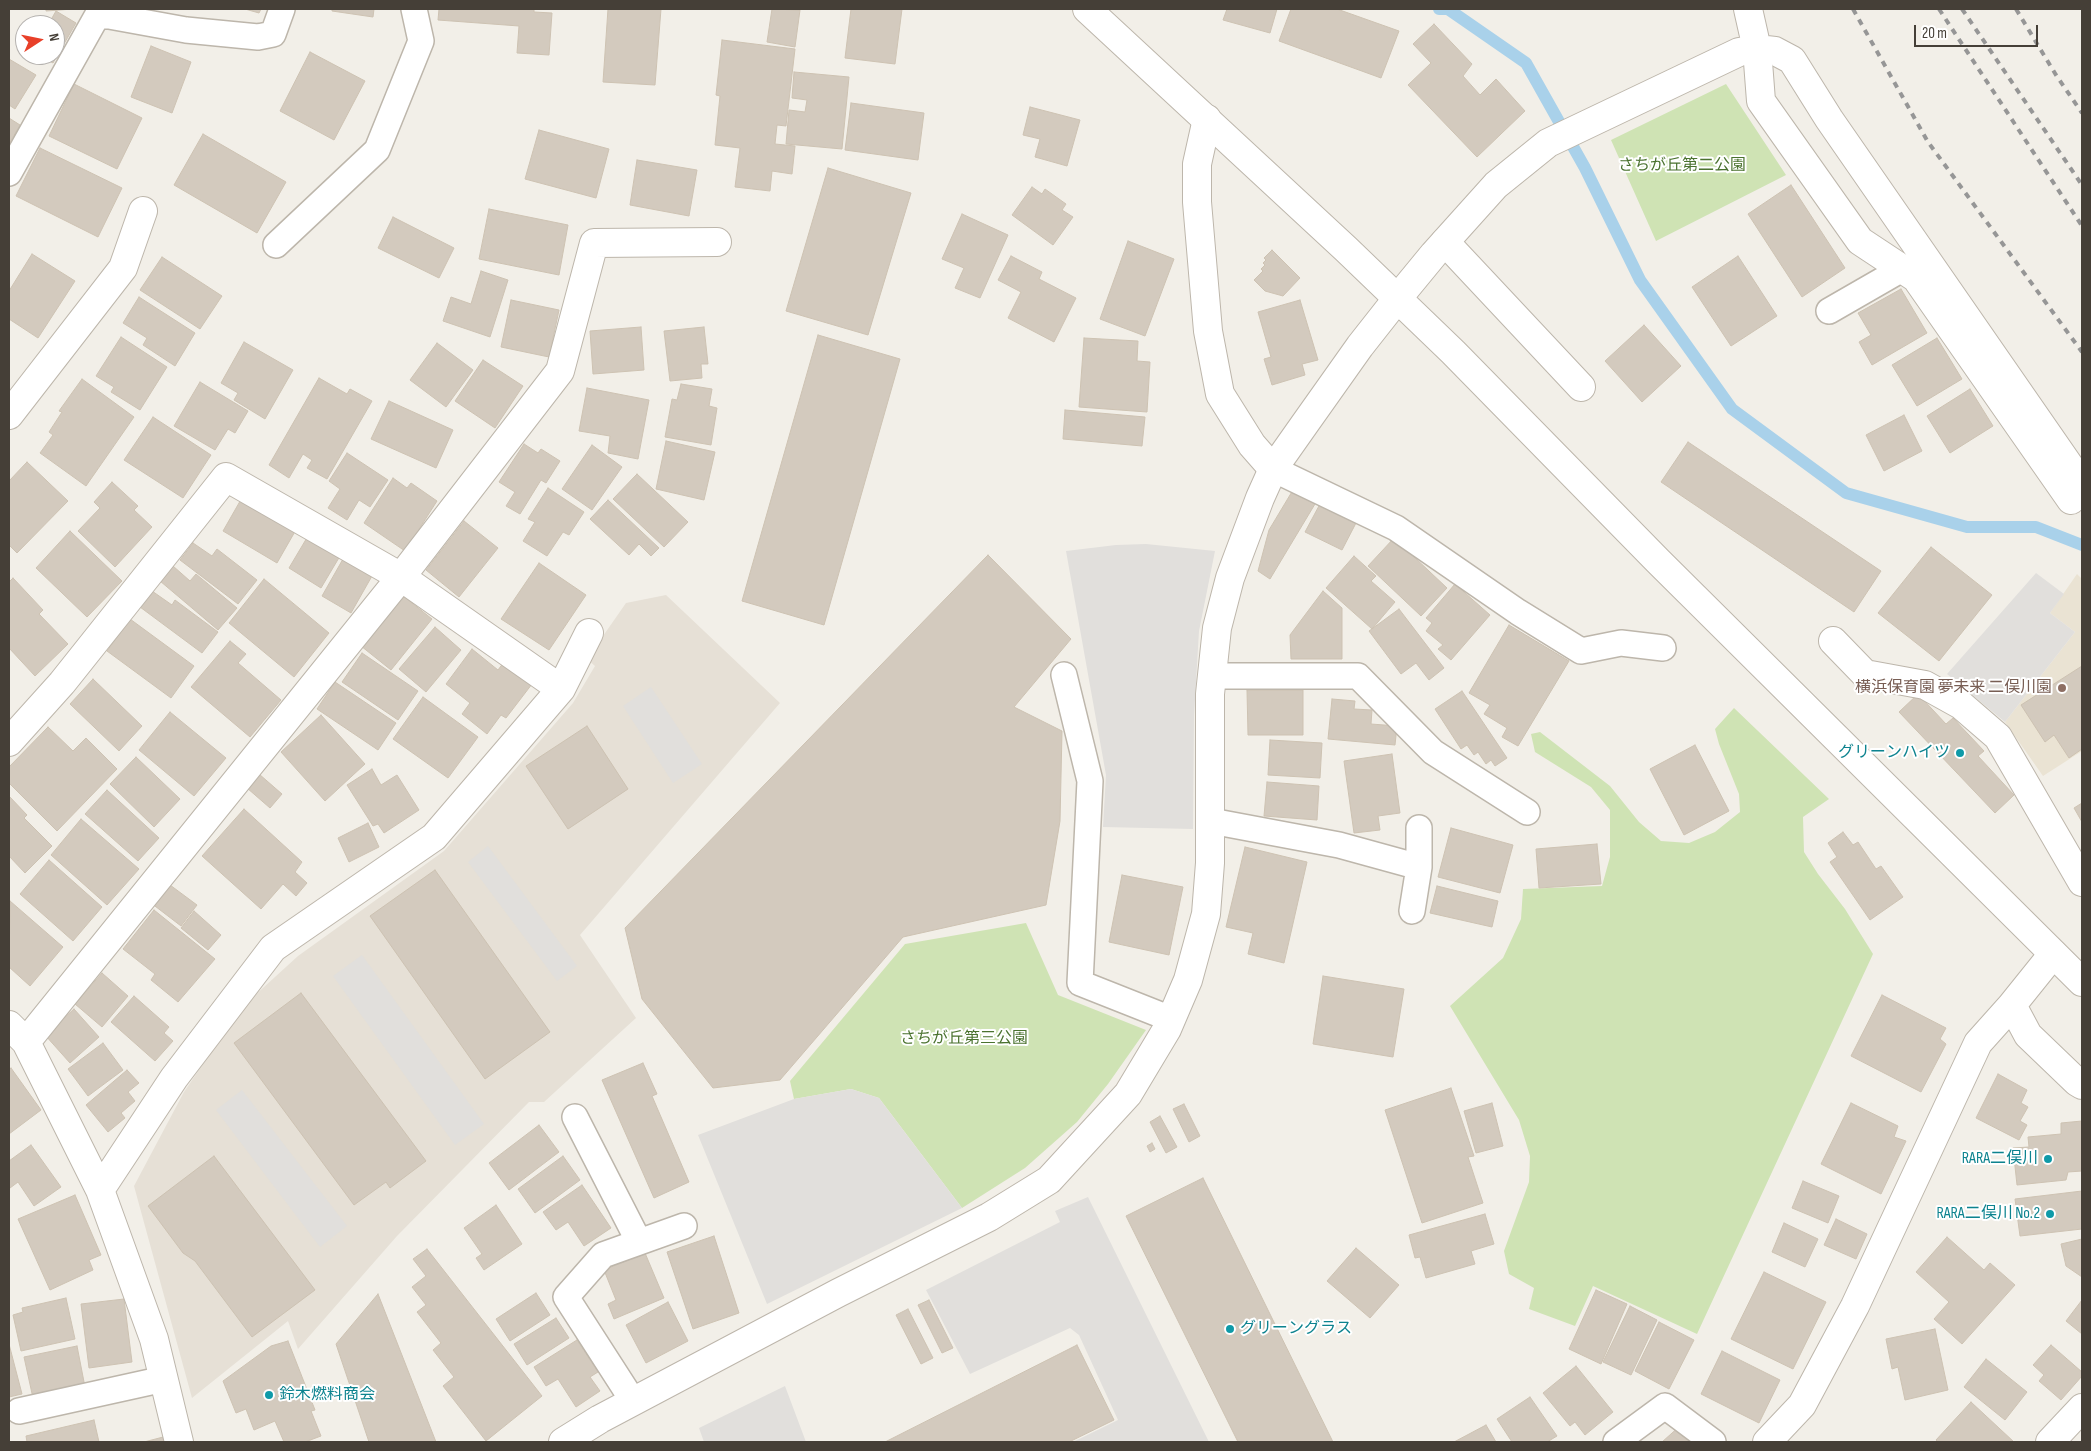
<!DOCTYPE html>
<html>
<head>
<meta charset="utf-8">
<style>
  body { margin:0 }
  #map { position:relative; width:2091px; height:1451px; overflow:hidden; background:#f2efe8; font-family:"Sofia Sans Condensed",sans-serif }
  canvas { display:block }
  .frame { position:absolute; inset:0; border:10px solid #453f37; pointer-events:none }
  .north { position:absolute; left:15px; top:15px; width:50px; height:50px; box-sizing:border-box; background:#fff; border:1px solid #b5b2af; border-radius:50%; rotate:79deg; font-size:14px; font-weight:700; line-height:20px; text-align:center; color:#453f37 }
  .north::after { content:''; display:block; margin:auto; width:18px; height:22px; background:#e84029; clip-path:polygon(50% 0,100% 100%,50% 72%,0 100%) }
  .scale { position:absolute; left:1914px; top:25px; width:124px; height:22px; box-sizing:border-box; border:2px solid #453f37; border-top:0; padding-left:6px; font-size:15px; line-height:18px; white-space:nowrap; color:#453f37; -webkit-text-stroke:4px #fff; paint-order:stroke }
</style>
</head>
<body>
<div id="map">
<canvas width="2091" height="1451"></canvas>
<div class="frame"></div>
<div class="north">N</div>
<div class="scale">20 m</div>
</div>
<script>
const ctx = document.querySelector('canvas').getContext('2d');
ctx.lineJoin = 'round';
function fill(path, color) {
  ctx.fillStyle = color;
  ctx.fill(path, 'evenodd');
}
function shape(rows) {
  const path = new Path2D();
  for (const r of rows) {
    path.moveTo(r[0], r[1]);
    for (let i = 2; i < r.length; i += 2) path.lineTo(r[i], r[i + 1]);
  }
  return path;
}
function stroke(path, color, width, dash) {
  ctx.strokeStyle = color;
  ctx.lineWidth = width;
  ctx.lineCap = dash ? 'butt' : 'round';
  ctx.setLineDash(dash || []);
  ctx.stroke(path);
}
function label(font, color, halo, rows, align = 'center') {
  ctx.font = font + ' "Sofia Sans Condensed","Noto Sans JP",sans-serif';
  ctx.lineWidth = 4;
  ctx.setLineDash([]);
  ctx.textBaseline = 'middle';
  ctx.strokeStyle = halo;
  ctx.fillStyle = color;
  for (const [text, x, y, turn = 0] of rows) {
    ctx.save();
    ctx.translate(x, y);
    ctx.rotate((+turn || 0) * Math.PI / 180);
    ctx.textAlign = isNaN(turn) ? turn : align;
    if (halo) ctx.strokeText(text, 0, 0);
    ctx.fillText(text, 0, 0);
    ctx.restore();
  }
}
fill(shape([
  [666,595,780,703,580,935,636,1018,544,1102,529,1102,397,1236,298,1349,288,1321,192,1398,134,1186,184,1092,241,1008,298,956,444,851,573,703,595,666,587,659,626,603]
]), '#e6e0d6');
fill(shape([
  [2077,574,2082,579,2082,751,2043,776,2005,722,2075,632,2050,613]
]), '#eae3d3');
fill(shape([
  [1726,84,1786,175,1656,241,1611,140],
  [1734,708,1829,799,1803,817,1804,852,1818,874,1845,909,1873,954,1697,1334,1593,1286,1575,1326,1529,1309,1534,1288,1509,1274,1504,1251,1529,1182,1530,1156,1519,1120,1450,1006,1503,958,1521,919,1523,889,1602,886,1610,857,1610,810,1591,787,1535,752,1531,734,1540,732,1610,786,1639,822,1661,841,1689,843,1715,832,1740,812,1739,794,1719,744,1715,729],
  [1026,923,1058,995,1146,1030,1108,1084,1077,1122,1025,1168,962,1208,879,1098,851,1089,794,1099,790,1081,905,944]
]), '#cfe3b4');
fill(shape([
  [1146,544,1215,551,1199,631,1194,716,1193,829,1103,827,1106,775,1066,551,1116,545],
  [2036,573,2064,594,2050,613,2075,632,2005,722,1947,674],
  [651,687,702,764,673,783,623,706],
  [488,846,577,966,557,981,468,862],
  [362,955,484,1124,455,1145,333,976],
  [851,1089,879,1098,962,1208,767,1304,698,1135,794,1099],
  [242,1090,347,1226,320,1247,216,1110],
  [1088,1197,1209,1442,1073,1442,1118,1420,1079,1335,1070,1328,970,1374,926,1290,1060,1222,1055,1211],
  [785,1386,806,1442,704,1442,699,1428]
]), '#e1dfdc');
stroke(shape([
  [1439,9,1448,9,1526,63,1585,168,1640,280,1732,409,1846,493,1967,527,2036,527,2082,545]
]), '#a9d1ea', 12);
const building = shape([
  [46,9,73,9,46,11,46,9],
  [245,9,261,9,259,13,245,9],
  [332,9,374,9,373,17,332,11,332,9],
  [439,9,534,9,534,12,552,13,549,55,517,53,519,26,438,20,439,9],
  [608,9,661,9,655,85,603,82,608,9],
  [772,9,800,10,795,47,767,42,772,9],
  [851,9,902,9,895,64,845,58,851,9],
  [1227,9,1277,9,1270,33,1223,20,1227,9],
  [1291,9,1337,9,1399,31,1381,78,1279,41,1291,9],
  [56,11,76,23,53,63,39,55,55,55,55,25,48,25,56,11],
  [33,17,47,25,28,25,33,17],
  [1434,24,1472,64,1463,76,1480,95,1496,79,1525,111,1477,157,1408,85,1431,63,1413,44,1434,24],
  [25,31,25,47,18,43,25,31],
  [722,40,795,49,786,126,777,125,775,144,795,146,792,174,772,171,770,191,735,187,740,148,715,145,720,96,716,95,722,40],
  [151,46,191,62,172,113,131,97,151,46],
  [310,52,365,81,334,140,280,111,310,52],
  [9,59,36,75,15,109,9,105,9,59],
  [794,72,849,77,842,149,786,144,789,110,805,112,807,100,792,98,794,72],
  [74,84,142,118,117,169,49,136,74,84],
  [851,103,924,113,918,160,845,150,851,103],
  [1030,107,1080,120,1067,166,1035,157,1040,139,1023,135,1030,107],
  [9,118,20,125,9,144,9,118],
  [539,130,609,149,596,198,525,179,539,130],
  [203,134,286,182,257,233,174,185,203,134],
  [40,148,122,188,98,237,16,196,40,148],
  [637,160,697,170,689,216,630,205,637,160],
  [828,168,911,193,868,335,786,311,828,168],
  [1791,185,1845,268,1802,297,1748,214,1791,185],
  [1032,187,1042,194,1045,189,1066,204,1062,210,1073,217,1053,245,1012,215,1032,187],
  [489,209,568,225,559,275,479,259,489,209],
  [962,214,1008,235,980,298,955,288,964,268,942,259,962,214],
  [393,217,454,248,439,278,378,248,393,217],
  [1128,241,1174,259,1145,336,1100,319,1128,241],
  [1272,250,1300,278,1283,296,1265,291,1254,280,1263,271,1261,269,1265,265,1263,263,1266,260,1264,258,1272,250],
  [32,254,75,281,38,338,9,319,9,291,32,254],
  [1011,256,1042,272,1039,279,1076,298,1054,342,1008,318,1021,292,998,280,1011,256],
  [1738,256,1777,316,1731,346,1692,287,1738,256],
  [162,257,222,296,200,329,140,290,162,257],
  [481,271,508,280,490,337,443,321,451,297,471,304,481,271],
  [1901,289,1927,333,1872,365,1859,342,1871,335,1858,313,1901,289],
  [139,297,195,333,175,366,143,345,147,338,123,323,139,297],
  [511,300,559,310,549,357,501,347,511,300],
  [1300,300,1318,360,1302,364,1305,375,1272,385,1264,359,1271,357,1258,312,1300,300],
  [1644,325,1681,366,1642,402,1605,361,1644,325],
  [641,327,644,370,593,374,590,331,641,327],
  [704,327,708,364,701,364,702,378,670,381,664,331,704,327],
  [818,335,900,359,824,625,742,601,818,335],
  [121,337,167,367,140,410,111,392,114,387,96,376,121,337],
  [1084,338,1138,341,1137,361,1150,362,1147,412,1079,407,1084,338],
  [1937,338,1962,379,1917,406,1892,365,1937,338],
  [244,342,293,370,265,419,234,400,238,393,221,383,244,342],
  [437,343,473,370,446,407,410,380,437,343],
  [483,360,523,386,495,428,455,401,483,360],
  [319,378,347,394,350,389,372,401,327,479,307,468,312,460,303,454,289,478,269,465,319,378],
  [82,379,134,417,86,486,40,453,53,435,49,432,62,412,59,411,82,379],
  [200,382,248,411,235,433,228,429,215,450,174,426,200,382],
  [681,384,712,389,709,406,717,408,711,445,665,437,672,399,677,400,681,384],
  [587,388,649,400,638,459,608,453,610,436,579,431,587,388],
  [1970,389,1993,426,1950,453,1927,416,1970,389],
  [389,401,453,430,436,468,371,439,389,401],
  [1065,410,1145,417,1142,446,1063,439,1065,410],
  [1904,415,1922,451,1884,471,1866,435,1904,415],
  [153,417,211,455,183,498,124,460,153,417],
  [666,441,715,452,704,500,656,489,666,441],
  [1688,442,1881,571,1854,612,1661,482,1688,442],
  [524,444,538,453,541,449,560,461,546,483,541,480,520,514,506,506,515,492,499,482,524,444],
  [592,445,622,467,592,510,562,489,592,445],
  [347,453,388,480,370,507,359,500,347,520,328,508,340,489,329,481,347,453],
  [27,462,68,501,17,553,9,545,9,481,27,462],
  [637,474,688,522,664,547,613,499,637,474],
  [393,478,407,488,411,483,437,501,405,551,364,523,393,478],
  [112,482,138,506,134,510,152,527,115,567,78,531,100,508,94,502,112,482],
  [548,488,584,512,569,535,563,532,547,556,523,541,535,522,528,519,548,488],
  [1293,490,1315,504,1270,579,1258,571,1269,530,1293,490],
  [243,496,297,528,277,563,223,531,243,496],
  [608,500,659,548,651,556,639,544,629,555,590,519,608,500],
  [1320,504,1356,523,1342,550,1305,532,1320,504],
  [464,521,498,548,459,597,426,570,464,521],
  [70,531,122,581,87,617,36,568,70,531],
  [308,536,340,556,321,588,289,568,308,536],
  [1394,538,1447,588,1421,616,1368,566,1394,538],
  [193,543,212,556,217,549,257,580,238,604,180,560,193,543],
  [1931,547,1992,595,1939,661,1878,613,1931,547],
  [988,555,1071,639,1014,707,1062,731,1060,821,1046,905,903,937,780,1080,713,1088,642,999,625,928,988,555],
  [1354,556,1376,576,1371,581,1395,602,1372,629,1326,588,1354,556],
  [343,559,372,576,351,613,322,596,343,559],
  [539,563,586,595,549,650,501,619,539,563],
  [173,566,190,581,196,574,237,608,218,630,160,581,173,566],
  [13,578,43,610,39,614,68,644,35,676,9,648,9,582,13,578],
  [264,579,329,633,294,677,229,623,264,579],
  [1455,584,1490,615,1451,660,1438,649,1443,645,1426,631,1432,623,1426,618,1455,584],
  [152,591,172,605,175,600,218,632,202,653,140,607,152,591],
  [1323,591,1342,608,1342,659,1291,659,1290,635,1323,591],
  [402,595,432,619,391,670,361,646,402,595],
  [1399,609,1444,668,1429,680,1416,663,1401,674,1369,631,1399,609],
  [130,619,194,666,171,698,107,651,130,619],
  [1509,625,1569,661,1518,746,1502,737,1507,728,1484,714,1490,705,1469,693,1509,625],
  [435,627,461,650,426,692,399,669,435,627],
  [230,641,246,654,238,663,281,700,250,737,191,687,230,641],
  [472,649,498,670,504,662,532,684,506,718,501,715,487,734,462,714,470,703,446,684,472,649],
  [362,653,418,691,398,720,342,682,362,653],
  [2082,666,2082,749,2069,758,2054,735,2045,742,2021,705,2082,666],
  [93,679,142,726,119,751,70,704,93,679],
  [335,682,396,723,378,750,317,709,335,682],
  [1247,690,1303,690,1303,735,1248,735,1247,690],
  [1462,691,1507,758,1495,766,1491,760,1486,764,1478,752,1474,755,1467,745,1461,749,1435,709,1462,691],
  [1918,694,1946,724,1953,718,1984,751,1978,756,2014,795,1995,813,1899,712,1918,694],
  [423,697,478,737,448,778,393,739,423,697],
  [1332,699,1355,701,1354,709,1372,710,1371,724,1397,726,1395,745,1328,739,1332,699],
  [170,712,226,758,194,796,139,750,170,712],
  [321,715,365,764,325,801,281,752,321,715],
  [587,726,628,789,568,829,526,766,587,726],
  [48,727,73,751,86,738,117,769,57,831,9,783,9,767,48,727],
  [1270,740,1322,743,1320,778,1268,775,1270,740],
  [1695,745,1729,811,1684,835,1650,769,1695,745],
  [1392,754,1400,813,1378,816,1380,830,1354,833,1344,761,1392,754],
  [136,757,180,799,154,827,110,784,136,757],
  [372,769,381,785,397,775,419,810,384,833,378,824,373,826,347,785,372,769],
  [259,774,282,794,270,808,247,788,259,774],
  [1267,782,1319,786,1317,820,1264,816,1267,782],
  [107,790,159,838,138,861,85,814,107,790],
  [9,796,27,815,24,818,52,846,25,873,9,856,9,796],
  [2082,803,2082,822,2074,808,2082,803],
  [244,809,302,862,295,872,307,883,296,896,283,884,261,909,202,856,244,809],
  [81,819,139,869,107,905,51,855,81,819],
  [368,823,379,847,349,862,338,838,368,823],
  [1451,828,1513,845,1500,893,1438,877,1451,828],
  [1843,832,1853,845,1858,842,1876,869,1881,866,1903,897,1870,920,1830,862,1837,857,1828,843,1843,832],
  [1597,844,1601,884,1539,888,1536,849,1597,844],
  [1245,847,1307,862,1284,963,1248,954,1253,933,1226,927,1245,847],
  [49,860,102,907,73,941,20,894,49,860],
  [435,870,550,1032,485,1079,370,916,435,870],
  [1122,875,1183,887,1169,955,1109,942,1122,875],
  [166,882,197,905,181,926,151,903,166,882],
  [1437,886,1498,901,1492,927,1430,913,1437,886],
  [10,901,63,947,30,986,9,967,10,901],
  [154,910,215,959,178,1002,151,980,155,974,123,949,154,910],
  [194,911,221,935,208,950,181,928,194,911],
  [102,973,128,996,102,1027,75,1004,102,973],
  [1323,976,1404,989,1393,1057,1313,1044,1323,976],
  [301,993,426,1161,390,1188,386,1182,354,1205,234,1043,301,993],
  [1882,995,1946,1028,1940,1039,1946,1044,1921,1092,1851,1056,1882,995],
  [134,996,169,1027,164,1033,173,1041,155,1061,111,1022,134,996],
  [74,1009,99,1037,70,1063,45,1035,74,1009],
  [103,1043,123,1070,88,1096,68,1069,103,1043],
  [643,1063,657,1094,652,1096,689,1182,654,1198,602,1080,643,1063],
  [11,1068,41,1110,9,1134,9,1070,11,1068],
  [127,1070,139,1083,128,1092,135,1101,121,1113,125,1118,108,1132,86,1105,127,1070],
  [1998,1074,2027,1090,2021,1103,2028,1107,2020,1121,2027,1125,2019,1140,1976,1118,1998,1074],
  [1451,1088,1474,1156,1468,1157,1483,1203,1422,1223,1385,1110,1451,1088],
  [1492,1103,1503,1146,1476,1153,1464,1111,1492,1103],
  [1851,1103,1898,1126,1894,1137,1906,1141,1881,1194,1821,1164,1851,1103],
  [1184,1104,1200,1136,1189,1142,1173,1109,1184,1104],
  [1160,1116,1177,1147,1166,1153,1150,1122,1160,1116],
  [2082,1121,2082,1171,2068,1172,2066,1180,2017,1185,2013,1148,2029,1147,2028,1137,2061,1134,2061,1123,2082,1121],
  [539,1125,559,1152,509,1190,489,1163,539,1125],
  [1152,1143,1155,1149,1150,1152,1147,1146,1152,1143],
  [31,1145,61,1187,34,1206,18,1182,10,1188,9,1186,9,1161,31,1145],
  [214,1156,315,1290,252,1337,195,1261,183,1253,148,1206,214,1156],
  [563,1156,580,1180,535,1213,518,1189,563,1156],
  [1203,1178,1333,1442,1238,1442,1126,1216,1203,1178],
  [1803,1181,1839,1196,1828,1223,1792,1208,1803,1181],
  [582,1185,611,1228,584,1246,568,1222,556,1230,543,1212,582,1185],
  [2082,1191,2082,1229,2020,1236,2015,1199,2082,1191],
  [75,1195,101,1255,89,1260,93,1270,50,1290,18,1219,75,1195],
  [496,1205,522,1244,484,1270,476,1258,482,1254,464,1228,496,1205],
  [1485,1214,1494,1244,1471,1251,1475,1264,1426,1278,1420,1257,1415,1258,1409,1235,1485,1214],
  [1836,1219,1867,1234,1856,1259,1824,1245,1836,1219],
  [1784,1223,1818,1239,1805,1267,1772,1252,1784,1223],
  [714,1236,739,1313,693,1329,667,1252,714,1236],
  [1947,1237,1984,1270,1990,1263,2015,1285,1962,1344,1934,1319,1949,1302,1916,1272,1947,1237],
  [2082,1239,2082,1277,2066,1266,2061,1244,2082,1239],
  [1356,1248,1399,1285,1370,1318,1327,1281,1356,1248],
  [427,1249,542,1396,486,1441,443,1386,454,1377,433,1350,441,1343,417,1312,426,1305,412,1287,426,1276,413,1259,427,1249],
  [645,1253,664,1298,614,1319,608,1304,616,1300,604,1270,645,1253],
  [1764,1272,1826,1302,1793,1369,1731,1339,1764,1272],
  [1596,1290,1627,1304,1601,1364,1569,1349,1596,1290],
  [536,1293,550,1315,510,1341,496,1319,536,1293],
  [378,1294,436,1442,369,1442,336,1344,378,1294],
  [66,1298,75,1339,21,1351,13,1315,23,1312,22,1308,66,1298],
  [124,1299,132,1362,89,1368,81,1304,124,1299],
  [929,1300,953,1348,942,1353,918,1305,929,1300],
  [2082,1300,2082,1334,2066,1321,2082,1300],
  [668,1302,688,1341,646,1363,626,1325,668,1302],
  [1630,1306,1657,1320,1631,1375,1603,1362,1630,1306],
  [908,1309,933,1358,921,1364,896,1315,908,1309],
  [556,1318,569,1338,527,1365,514,1344,556,1318],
  [1659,1322,1694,1340,1669,1389,1635,1371,1659,1322],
  [1935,1329,1948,1390,1905,1400,1898,1367,1892,1369,1886,1339,1935,1329],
  [577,1340,598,1372,590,1377,600,1391,576,1407,558,1379,546,1386,534,1367,577,1340],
  [288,1341,315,1410,311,1411,321,1436,305,1442,284,1442,275,1421,254,1430,246,1409,236,1413,223,1381,271,1346,288,1341],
  [9,1344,22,1394,9,1397,9,1344],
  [1077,1345,1114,1420,1069,1442,885,1442,1077,1345],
  [2051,1345,2082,1372,2082,1376,2061,1400,2039,1381,2044,1375,2033,1365,2051,1345],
  [77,1346,85,1387,33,1398,24,1357,77,1346],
  [1722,1351,1780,1380,1759,1423,1701,1394,1722,1351],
  [1986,1359,2027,1392,2005,1420,1964,1387,1986,1359],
  [1576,1366,1613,1412,1585,1435,1575,1422,1570,1426,1543,1393,1576,1366],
  [1530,1397,1557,1436,1547,1442,1512,1442,1497,1419,1530,1397],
  [1971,1402,2014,1442,1938,1442,1936,1440,1971,1402],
  [94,1420,99,1442,27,1442,26,1436,94,1420],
  [1486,1425,1496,1442,1454,1442,1486,1425],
  [1681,1425,1697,1442,1662,1442,1681,1425],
  [167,1436,168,1442,144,1442,167,1436]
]);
fill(building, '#d3cabe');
stroke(building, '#cdc2b2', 1);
const service = shape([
  [9,173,97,16,109,16,186,30,258,37,273,34,282,9],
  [276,245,377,150,421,41,414,9],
  [1829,311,1902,269],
  [1273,469,1396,528,1518,612,1581,651,1621,643,1663,648],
  [1064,675,1090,781,1080,983,1171,1019],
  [1213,676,1358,676,1433,752,1527,812],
  [1211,821,1339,845,1419,867],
  [1412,911,1419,867,1419,828],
  [575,1117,639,1242],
  [633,1401,566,1297,603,1255,684,1226],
  [19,1411,164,1379],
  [1616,1442,1665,1406,1713,1442]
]);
const minor = shape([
  [1757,49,1761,101,1860,241,1916,278,2071,500],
  [1207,119,1197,164,1197,202,1208,331,1220,394,1252,445,1273,469],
  [1445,242,1581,387],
  [9,415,123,268,143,211],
  [1833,641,1865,674,1925,685,1961,705,1998,737,2082,882],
  [9,742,62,683,226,477,401,577,561,689],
  [2053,954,2012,1005,2028,1035,2077,1082,2082,1085],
  [9,1025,26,1042,100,1190,154,1339,179,1442],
  [26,1042,401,577,560,371,594,243,717,242],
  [100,1190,174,1078,273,948,434,837,561,689,589,633],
  [1767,1442,1802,1405,1855,1306,1978,1043,2012,1005],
  [2050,1442,2082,1408]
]);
const tertiary = shape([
  [1087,9,1346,249,1453,352,1658,561,2082,982],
  [1748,9,1757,49],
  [563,1442,600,1419,838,1293,989,1217,1049,1180,1128,1094,1167,1029,1188,980,1206,914,1210,863,1210,694,1217,628,1230,578,1260,498,1273,469,1304,425,1360,346,1397,299,1434,254,1496,185,1548,143,1739,52,1757,49,1775,51,1792,60,1829,119,2082,484]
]);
stroke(service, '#bdb6ab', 28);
stroke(minor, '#bdb6ab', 30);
stroke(tertiary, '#bdb6ab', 30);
stroke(service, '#fff', 25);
stroke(minor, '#fff', 28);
stroke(tertiary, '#fff', 28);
stroke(shape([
  [1853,9,1928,142,2082,352],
  [1939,9,2082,226],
  [1962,9,2082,185],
  [2016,9,2056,75,2082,113]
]), '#969696', 4, [6, 6]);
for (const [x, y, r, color] of [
  [2062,688,5,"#8d6e63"],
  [1960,753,5,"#0f9aa8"],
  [2048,1159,5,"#0f9aa8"],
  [2050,1214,5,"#0f9aa8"],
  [1230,1329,5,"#0f9aa8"],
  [269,1395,5,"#0f9aa8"]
]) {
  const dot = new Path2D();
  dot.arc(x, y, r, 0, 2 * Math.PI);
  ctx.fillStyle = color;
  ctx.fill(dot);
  stroke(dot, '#fff', 2);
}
label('16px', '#4a722f', '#fff', [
  ["さちが丘第二公園",1682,166],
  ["さちが丘第三公園",964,1039]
]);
label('16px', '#785e54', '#fff', [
  ["横浜保育園 夢未来 二俣川園",2052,688]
], 'right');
label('16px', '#0d838f', '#fff', [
  ["グリーンハイツ",1950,753],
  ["RARA二俣川",2038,1159],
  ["RARA二俣川 No.2",2040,1214],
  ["グリーングラス",1240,1329,"left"],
  ["鈴木燃料商会",279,1395,"left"]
], 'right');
</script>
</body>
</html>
